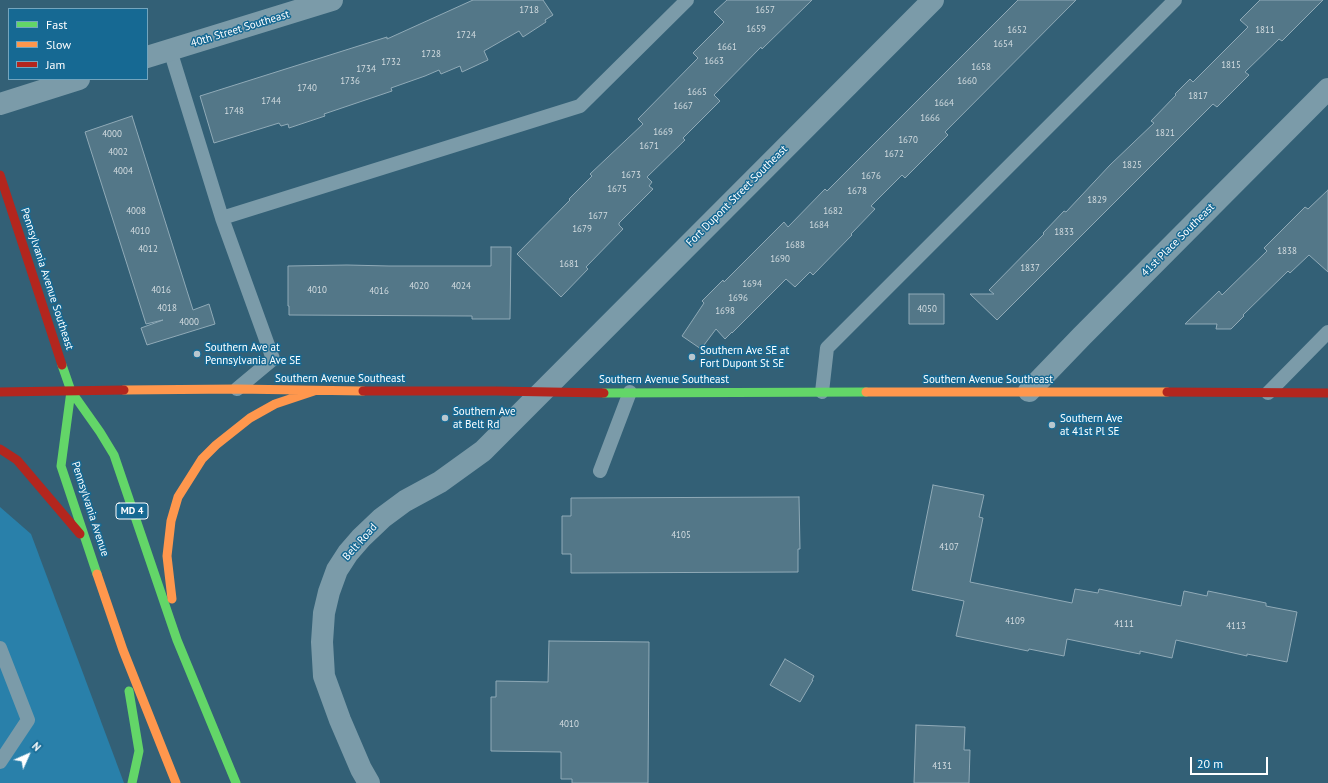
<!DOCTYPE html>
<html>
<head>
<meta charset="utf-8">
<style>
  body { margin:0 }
  #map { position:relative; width:1328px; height:783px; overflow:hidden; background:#336076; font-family:"PT Sans",sans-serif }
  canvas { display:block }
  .legend { position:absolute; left:8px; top:8px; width:140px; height:72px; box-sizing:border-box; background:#166993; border:1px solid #73a5be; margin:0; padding:5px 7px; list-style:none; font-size:12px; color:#fff }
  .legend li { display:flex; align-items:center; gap:8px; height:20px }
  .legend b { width:20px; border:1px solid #73a5be }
  .north { position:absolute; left:8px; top:735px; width:40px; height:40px; -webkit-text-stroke:3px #166993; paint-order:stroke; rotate:45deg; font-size:11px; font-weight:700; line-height:16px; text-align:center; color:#fff }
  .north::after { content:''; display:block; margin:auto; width:14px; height:18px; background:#fff; clip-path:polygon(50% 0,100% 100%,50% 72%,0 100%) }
  .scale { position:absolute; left:1190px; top:757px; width:78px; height:18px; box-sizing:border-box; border:2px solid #fff; border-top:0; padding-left:5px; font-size:12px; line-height:14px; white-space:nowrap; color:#fff; -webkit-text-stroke:3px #166993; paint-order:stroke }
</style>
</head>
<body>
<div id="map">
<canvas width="1328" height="783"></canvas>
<ul class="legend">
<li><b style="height:5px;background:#63d668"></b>Fast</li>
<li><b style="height:5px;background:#ff974d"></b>Slow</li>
<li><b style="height:5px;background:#b3261e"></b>Jam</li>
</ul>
<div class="north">N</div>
<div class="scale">20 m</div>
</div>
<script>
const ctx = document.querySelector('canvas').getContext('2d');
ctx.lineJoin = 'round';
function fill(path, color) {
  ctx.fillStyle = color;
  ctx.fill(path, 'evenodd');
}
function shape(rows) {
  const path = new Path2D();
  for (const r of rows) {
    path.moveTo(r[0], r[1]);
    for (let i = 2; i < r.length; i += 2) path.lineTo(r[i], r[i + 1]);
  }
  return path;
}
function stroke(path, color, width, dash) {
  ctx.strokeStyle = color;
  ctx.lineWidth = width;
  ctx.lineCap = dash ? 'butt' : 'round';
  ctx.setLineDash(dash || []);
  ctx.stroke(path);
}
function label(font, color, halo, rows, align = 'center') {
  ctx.font = font + ' "PT Sans",sans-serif';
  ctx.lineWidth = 3;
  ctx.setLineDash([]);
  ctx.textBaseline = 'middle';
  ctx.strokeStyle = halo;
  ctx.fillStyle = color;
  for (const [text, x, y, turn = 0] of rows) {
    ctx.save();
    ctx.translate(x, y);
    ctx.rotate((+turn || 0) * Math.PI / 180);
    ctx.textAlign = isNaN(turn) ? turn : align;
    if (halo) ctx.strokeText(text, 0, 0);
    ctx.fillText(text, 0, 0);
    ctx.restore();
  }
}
fill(shape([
  [0,507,31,534,124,783,0,783]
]), '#2980aa');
const building = shape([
  [473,0,543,0,553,15,545,20,546,22,523,37,519,31,484,51,488,60,462,72,460,66,441,74,439,70,425,76,391,88,392,91,324,114,325,116,289,128,288,124,281,126,279,123,214,143,200,96,387,37,387,39,473,0],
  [727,0,812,0,762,49,761,47,714,95,720,101,683,138,685,140,647,177,652,182,649,186,653,189,619,223,619,225,623,229,586,267,588,269,561,297,517,254,570,200,569,199,592,176,590,174,643,124,638,119,698,58,693,53,724,22,714,12,727,0],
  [1018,0,1076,0,945,132,948,135,905,178,902,175,871,206,875,209,851,234,852,235,813,275,810,272,795,287,786,279,732,333,732,332,725,339,716,329,701,349,682,336,704,303,702,301,723,280,724,282,784,222,788,227,825,189,827,191,1018,0],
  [1260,0,1323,0,1282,41,1279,39,1245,72,1249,75,1217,107,1213,104,997,320,970,294,994,294,989,290,1044,234,1043,233,1064,211,1066,212,1110,165,1154,123,1151,121,1176,95,1175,94,1190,79,1193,82,1248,27,1240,20,1260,0],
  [132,116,193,310,209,304,215,324,147,345,141,328,163,320,146,324,85,132,132,116],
  [1328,190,1328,272,1309,255,1290,273,1288,271,1243,315,1244,316,1231,329,1216,329,1217,324,1185,324,1219,291,1222,295,1267,251,1264,248,1305,207,1308,209,1328,190],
  [491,247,511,247,510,319,472,319,472,316,289,315,289,306,288,306,288,266,347,265,389,266,491,266,491,247],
  [909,294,944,294,944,324,909,324,909,294],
  [933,485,984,495,979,517,983,518,970,582,1072,603,1075,589,1098,593,1099,589,1181,606,1184,591,1207,596,1208,591,1266,603,1266,606,1297,612,1287,662,1247,654,1247,656,1176,640,1172,658,1140,651,1140,654,1067,639,1064,656,1029,649,1028,651,956,636,964,601,912,590,933,485],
  [799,497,800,549,798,549,798,572,571,573,571,554,562,554,562,516,571,516,571,498,799,497],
  [549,641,649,642,648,783,572,783,572,779,561,779,561,752,491,751,491,697,496,697,496,681,548,682,549,641],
  [785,659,814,676,812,680,813,680,800,702,770,685,785,659],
  [916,725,965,727,964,750,970,750,969,783,914,783,916,725]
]);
fill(building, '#537788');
stroke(building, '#90aab7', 1);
stroke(shape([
  [170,50,222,218,273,359,237,389],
  [222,218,580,106,687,0],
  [822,392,827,348,1175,0],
  [1268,393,1328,332],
  [600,471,630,392],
  [0,648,28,720,0,762]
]), '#7b9ba9', 14);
stroke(shape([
  [147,57,332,0],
  [0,104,79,79],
  [1029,391,1082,336,1328,89],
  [369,783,361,769,340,720,324,676,322,642,324,613,329,592,337,570,348,553,361,538,382,518,405,501,440,482,483,451,933,0]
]), '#7b9ba9', 22);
stroke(shape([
  [62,365,71,391,100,432,114,455,177,640,236,783],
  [71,391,61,466,97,574],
  [604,393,866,392],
  [129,691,139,751,132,783]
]), '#63d668', 9);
stroke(shape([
  [124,390,237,389,363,391],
  [866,392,1167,392],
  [97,574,123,650,176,783],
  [172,599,167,556,171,521,178,497,202,459,216,445,250,418,275,404,314,391]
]), '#ff974d', 9);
stroke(shape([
  [0,175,62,365],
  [363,391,496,391,604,393],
  [0,392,124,390],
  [1167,392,1328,393],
  [0,449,17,460,80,534]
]), '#b3261e', 9);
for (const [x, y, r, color] of [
  [197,354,4,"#b8c7cf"],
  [692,357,4,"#b8c7cf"],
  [445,418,4,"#b8c7cf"],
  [1052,425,4,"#b8c7cf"]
]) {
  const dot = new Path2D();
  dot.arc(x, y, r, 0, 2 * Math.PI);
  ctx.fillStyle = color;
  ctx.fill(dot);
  stroke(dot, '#166993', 1.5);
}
label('9px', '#d4dde1', null, [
  ["1718",529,10],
  ["1657",765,10],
  ["1659",756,29],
  ["1652",1017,30],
  ["1811",1265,30],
  ["1724",466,35],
  ["1654",1003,44],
  ["1661",727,47],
  ["1728",431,54],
  ["1663",714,61],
  ["1732",391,62],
  ["1815",1231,65],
  ["1658",981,67],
  ["1734",366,69],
  ["1736",350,81],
  ["1660",967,81],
  ["1740",307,88],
  ["1665",697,92],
  ["1817",1198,96],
  ["1744",271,101],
  ["1664",944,103],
  ["1667",683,106],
  ["1748",234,111],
  ["1666",930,118],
  ["1669",663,132],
  ["1821",1165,133],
  ["4000",112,134],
  ["1670",908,140],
  ["1671",649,146],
  ["4002",118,152],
  ["1672",894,154],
  ["1825",1132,165],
  ["4004",123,171],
  ["1673",631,175],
  ["1676",871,176],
  ["1675",617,189],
  ["1678",857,191],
  ["1829",1097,200],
  ["4008",136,211],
  ["1682",833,211],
  ["1677",598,216],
  ["1684",819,225],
  ["1679",582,229],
  ["4010",140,231],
  ["1833",1064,232],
  ["1688",795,245],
  ["4012",148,249],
  ["1838",1287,251],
  ["1690",780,259],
  ["1681",569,264],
  ["1837",1030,268],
  ["1694",752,284],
  ["4020",419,286],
  ["4024",461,286],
  ["4016",161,290],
  ["4010",317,290],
  ["4016",379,291],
  ["1696",738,298],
  ["4018",167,308],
  ["4050",927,309],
  ["1698",725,311],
  ["4000",189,322],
  ["4105",681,535],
  ["4107",949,547],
  ["4109",1015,621],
  ["4111",1124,624],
  ["4113",1236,626],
  ["4010",569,724],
  ["4131",942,766]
]);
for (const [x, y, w] of [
  [132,511,32]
]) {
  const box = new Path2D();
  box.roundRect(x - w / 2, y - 8, w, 16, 3);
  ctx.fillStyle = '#166993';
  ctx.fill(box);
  stroke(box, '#fff', 1);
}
label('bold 10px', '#fff', null, [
  ["MD 4",132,511]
]);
label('11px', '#fff', '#166993', [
  ["40th Street Southeast",240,29,-17],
  ["Fort Dupont Street Southeast",737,196,-45],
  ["41st Place Southeast",1178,240,-45],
  ["Pennsylvania Avenue Southeast",47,279,72],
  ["Southern Avenue Southeast",340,379],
  ["Southern Avenue Southeast",664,380],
  ["Southern Avenue Southeast",988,380],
  ["Pennsylvania Avenue",90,509,72],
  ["Belt Road",360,542,-48]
]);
label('11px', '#fff', '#166993', [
  ["Southern Ave at",205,348],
  ["Pennsylvania Ave SE",205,361],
  ["Southern Ave SE at",700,351],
  ["Fort Dupont St SE",700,364],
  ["Southern Ave",453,412],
  ["at Belt Rd",453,425],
  ["Southern Ave",1060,419],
  ["at 41st Pl SE",1060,432]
], 'left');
</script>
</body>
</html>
